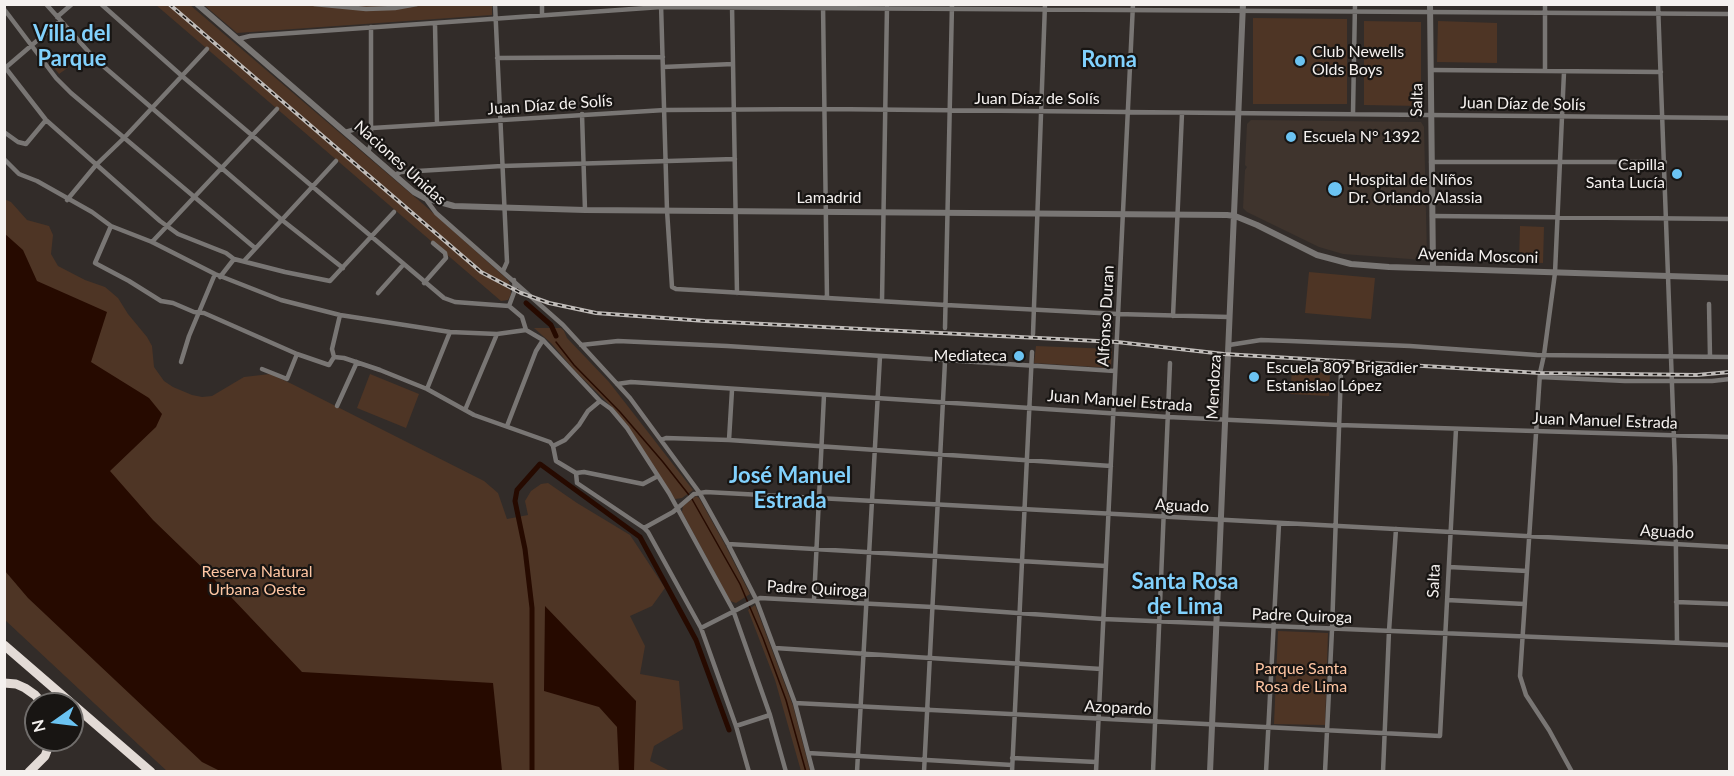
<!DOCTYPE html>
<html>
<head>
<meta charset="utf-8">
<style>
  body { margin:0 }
  #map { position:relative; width:1734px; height:776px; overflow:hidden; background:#322c29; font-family:Lato,sans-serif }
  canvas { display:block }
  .frame { position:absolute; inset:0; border:6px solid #f5f1ef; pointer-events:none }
  .north { position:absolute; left:24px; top:692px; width:60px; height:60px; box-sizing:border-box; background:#181513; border:2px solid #706d6b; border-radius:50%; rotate:256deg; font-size:16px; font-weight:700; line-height:24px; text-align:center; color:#f5f1ef }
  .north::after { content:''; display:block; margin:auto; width:21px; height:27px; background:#6bc3f2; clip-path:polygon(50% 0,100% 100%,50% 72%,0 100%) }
</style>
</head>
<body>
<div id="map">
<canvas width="1734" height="776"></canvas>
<div class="frame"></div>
<div class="north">N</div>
</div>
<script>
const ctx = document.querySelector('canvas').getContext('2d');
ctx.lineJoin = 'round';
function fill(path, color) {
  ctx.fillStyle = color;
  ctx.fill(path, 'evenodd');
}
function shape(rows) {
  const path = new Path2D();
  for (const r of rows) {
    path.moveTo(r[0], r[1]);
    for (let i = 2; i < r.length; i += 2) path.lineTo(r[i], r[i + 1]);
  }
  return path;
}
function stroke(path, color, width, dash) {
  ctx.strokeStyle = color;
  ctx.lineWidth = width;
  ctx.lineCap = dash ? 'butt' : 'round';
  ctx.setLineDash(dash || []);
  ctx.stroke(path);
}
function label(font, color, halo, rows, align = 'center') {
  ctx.font = font + ' Lato,sans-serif';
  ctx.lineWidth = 4.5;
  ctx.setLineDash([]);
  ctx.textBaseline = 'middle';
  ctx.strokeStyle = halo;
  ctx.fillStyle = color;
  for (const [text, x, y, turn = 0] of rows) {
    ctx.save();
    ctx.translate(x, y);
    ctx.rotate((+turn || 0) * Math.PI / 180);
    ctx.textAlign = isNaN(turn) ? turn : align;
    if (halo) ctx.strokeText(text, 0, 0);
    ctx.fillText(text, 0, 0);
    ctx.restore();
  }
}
fill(shape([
  [1251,120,1421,122,1424,127,1427,255,1423,260,1343,254,1319,247,1247,212,1243,208,1245,170,1247,167,1245,165,1247,124]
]), '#3f342d');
fill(shape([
  [492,4,492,15,237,33,204,5],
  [156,5,190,5,423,204,509,281,511,294,508,300,501,301],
  [1253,18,1347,19,1347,104,1253,104],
  [1364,21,1421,22,1421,106,1364,105],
  [1438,21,1497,23,1497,63,1437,62],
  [56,52,69,67,59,74,46,58],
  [4,199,11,202,27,220,49,226,53,235,51,254,58,266,85,280,105,287,118,298,128,314,147,337,152,346,154,367,164,381,173,387,192,395,202,397,212,396,244,377,270,374,292,384,484,481,498,493,507,519,528,515,525,501,531,491,541,484,548,483,577,503,630,535,665,588,652,606,630,616,645,646,640,674,679,681,683,729,654,746,650,761,670,771,168,772,155,760,5,620],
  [1520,226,1544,227,1543,263,1519,262],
  [1309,272,1375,278,1371,319,1305,313],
  [534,328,561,328,564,331,567,338,609,382,693,490,682,498,675,499,614,409,575,371,551,343],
  [1036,346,1112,349,1111,368,1034,363],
  [1292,371,1330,373,1329,396,1290,394],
  [370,374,419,394,406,428,357,408],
  [696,496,699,498,724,543,750,594,736,603,730,601,682,512,683,506],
  [755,605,793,706,810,771,801,771,775,680,748,610],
  [1278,631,1328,633,1325,725,1274,724]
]), '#4e3525');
fill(shape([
  [4,233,23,250,37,281,107,312,91,362,149,398,162,414,156,427,110,471,153,520,214,579,302,672,493,683,502,771,220,771,202,762,28,598,5,571],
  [545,606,636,701,634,771,619,771,617,727,599,707,544,691]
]), '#260a00');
stroke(shape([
  [556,342,574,365,620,412,663,462,689,495],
  [692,499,740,584,763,638,786,700,806,772]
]), '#260a00', 1.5);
stroke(shape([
  [526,303,551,325,556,336],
  [532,772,532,608,525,549,515,501,517,490,540,464,640,537,696,640,729,730]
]), '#260a00', 5);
stroke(shape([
  [46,4,95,59,282,220,343,268],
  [101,4,182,76,444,298,455,302,509,306],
  [314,4,366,9,395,8,417,4],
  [495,4,507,262,503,271],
  [542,4,542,14],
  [661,4,667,210,672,287,676,289,946,305,1118,314,1229,317],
  [823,4,827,298],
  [1658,4,1675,466,1677,643],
  [732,5,737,293],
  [4,9,56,78,71,93,255,248],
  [57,17,72,4],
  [435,24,437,124],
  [238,39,250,36,661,7,1730,14],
  [497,58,663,57],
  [4,66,46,120,160,221,178,234,226,253,234,259,285,272,330,281,394,212],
  [663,67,733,64],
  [4,69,60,21],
  [1431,70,1661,72],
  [1545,71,1545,4],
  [1564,72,1555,273,1544,355,1540,373,1520,676,1526,695,1549,730,1572,772],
  [1353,113,1355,4],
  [582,114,585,210],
  [4,132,18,142,26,144,46,120],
  [345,132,356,129,665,110,824,109,1730,118],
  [368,152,371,144,371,27],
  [4,159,19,174,37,181,92,212,111,226,152,242,215,274,281,300,340,315,450,332,497,334,526,330],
  [1431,162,1665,162],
  [394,175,401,172,502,166,735,159],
  [425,198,436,213,563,325,630,398,699,492,728,544,756,599,795,703,813,772],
  [67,200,96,165,124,138,207,49],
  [1432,216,1730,219],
  [111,226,95,263,129,281,161,301,173,303,194,312,204,313,297,354,329,365,334,357,332,349,340,315],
  [152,242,277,109],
  [244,261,336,161],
  [220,277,234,259],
  [424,283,446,258,445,253,433,243],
  [378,293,403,265],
  [882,301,887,7],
  [1709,304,1710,357],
  [509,306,522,317,526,330],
  [509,306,515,290,514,280],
  [1173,316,1182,113],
  [945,328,952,4],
  [526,330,543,340,600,401],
  [1033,334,1045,4],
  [581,345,618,341,727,346,1115,371],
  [1229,345,1261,340,1290,341,1410,346,1537,355,1730,357],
  [334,357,344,358,380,370,427,389,474,415,550,442,553,446],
  [181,362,189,336,215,274],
  [262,369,287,379,297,354],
  [1540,377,1625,381,1712,381,1730,379],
  [617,384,631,382,1168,417,1339,425,1730,437],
  [427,389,450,332],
  [337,406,357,362],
  [465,410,497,334],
  [507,426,536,351,543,340],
  [661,440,666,438,729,440,1111,466],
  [729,440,732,390],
  [553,446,565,440,579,425,588,411,600,401,611,409,627,428,669,493,733,610,770,715,786,772],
  [553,446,556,461,576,473,577,483,644,528,648,532,701,628,736,726,749,772],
  [576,473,584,472,643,484,658,476],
  [644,528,673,512,694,494,706,492,1730,547],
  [728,544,1106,566],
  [1449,567,1527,571],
  [814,600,824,395],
  [1447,600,1524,604],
  [1676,602,1730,604],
  [701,628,760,598,932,607,1103,619,1730,645],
  [775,648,1101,669],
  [795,703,1440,736,1456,429],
  [736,726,770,715],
  [808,753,1012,765],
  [1012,758,1096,762],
  [857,772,880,356],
  [924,772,945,361],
  [1012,772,1032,352],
  [1096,772,1133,4],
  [1153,772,1170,363],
  [1266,772,1279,524],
  [1325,772,1332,630,1341,371],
  [1383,772,1389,631,1396,529]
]), '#797674', 4.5);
stroke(shape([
  [197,4,414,192,425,198,454,206,585,210,1227,215,1235,216,1257,225,1317,255,1351,264,1389,267,1730,278],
  [1430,4,1433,268],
  [1210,772,1243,4]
]), '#797674', 6);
stroke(shape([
  [4,645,151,772],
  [4,683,16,684,25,688,35,695,43,704],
  [29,772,45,756,51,740]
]), '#e3dbd6', 9);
const rail = shape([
  [169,4,481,272,521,293,549,303,596,313,705,321,1117,342,1224,354,1540,373,1697,375,1730,372]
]);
stroke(rail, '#c0bcb9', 4);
stroke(rail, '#181513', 1.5, [4.5]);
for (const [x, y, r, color] of [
  [1300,61,6,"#6bc3f2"],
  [1291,137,6,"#6bc3f2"],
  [1677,174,6,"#6bc3f2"],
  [1335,189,8,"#6bc3f2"],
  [1019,356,6,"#6bc3f2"],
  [1254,377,6,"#6bc3f2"]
]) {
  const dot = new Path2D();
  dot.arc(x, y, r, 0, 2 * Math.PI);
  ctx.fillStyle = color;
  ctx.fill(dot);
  stroke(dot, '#181513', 2);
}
label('16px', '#f5f1ef', '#181513', [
  ["Club Newells",1312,52],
  ["Olds Boys",1312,70],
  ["Escuela N° 1392",1303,137],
  ["Capilla",1665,165,"right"],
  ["Santa Lucía",1665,183,"right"],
  ["Hospital de Niños",1348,180],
  ["Dr. Orlando Alassia",1348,198],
  ["Mediateca",1007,356,"right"],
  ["Escuela 809 Brigadier",1266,368],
  ["Estanislao López",1266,386]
], 'left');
label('16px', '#f5f1ef', '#181513', [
  ["Juan Díaz de Solís",1037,99],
  ["Salta",1417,100,-89],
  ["Juan Díaz de Solís",1523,104,1],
  ["Juan Díaz de Solís",550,105,-4],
  ["Naciones Unidas",400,163,42],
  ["Lamadrid",829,198],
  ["Avenida Mosconi",1478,256,2],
  ["Alfonso Duran",1106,316,-87],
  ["Mendoza",1214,387,-87],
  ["Juan Manuel Estrada",1120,401,4],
  ["Juan Manuel Estrada",1605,421,2],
  ["Aguado",1182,506,3],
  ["Aguado",1667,532,3],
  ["Salta",1434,581,-87],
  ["Padre Quiroga",817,589,3],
  ["Padre Quiroga",1302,616,2],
  ["Azopardo",1118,708,3]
]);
label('16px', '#ffc6a3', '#181513', [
  ["Reserva Natural",257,572],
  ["Urbana Oeste",257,590],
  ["Parque Santa",1301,669],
  ["Rosa de Lima",1301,687]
]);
label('bold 22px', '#81d1fd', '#181513', [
  ["Villa del",72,34],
  ["Parque",72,59],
  ["Roma",1109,60],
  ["José Manuel",790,476],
  ["Estrada",790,501],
  ["Santa Rosa",1185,582],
  ["de Lima",1185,607]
]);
</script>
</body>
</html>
